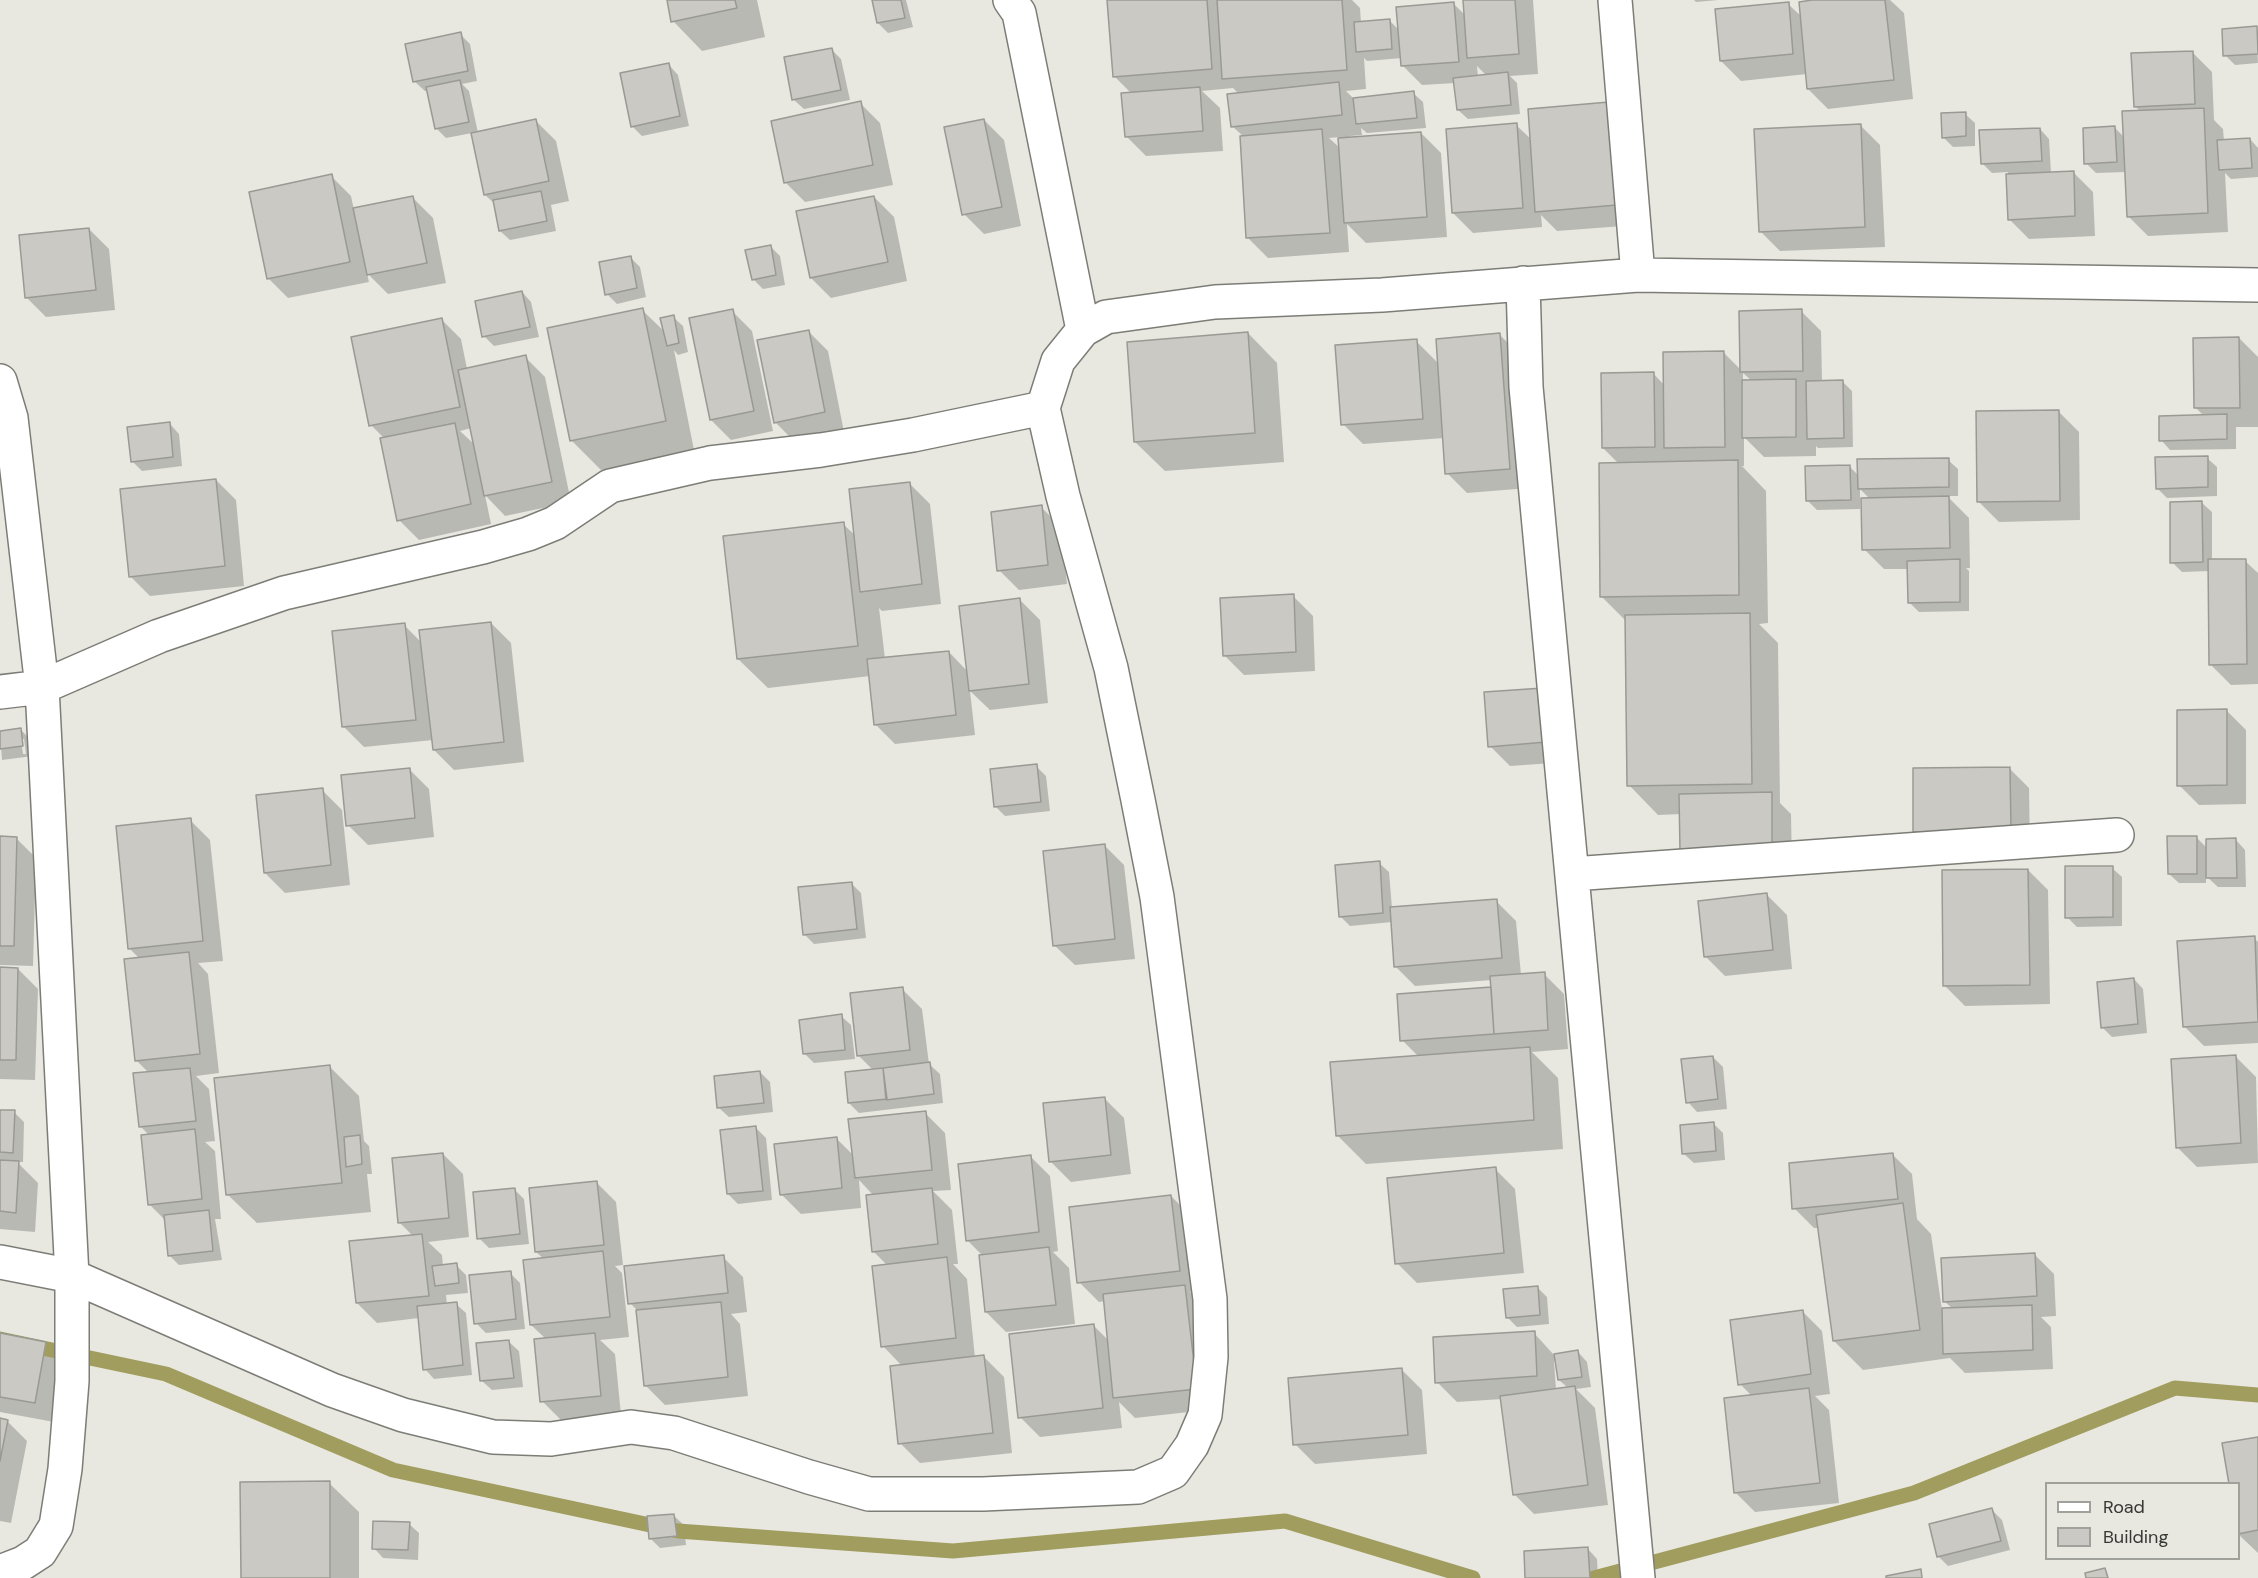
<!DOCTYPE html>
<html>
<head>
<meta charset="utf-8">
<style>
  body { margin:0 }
  #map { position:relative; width:2258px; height:1578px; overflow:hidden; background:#e8e8e1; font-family:"DM Sans",sans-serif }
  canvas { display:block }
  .legend { position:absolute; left:2045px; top:1482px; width:195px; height:78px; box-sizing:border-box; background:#e8e8e1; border:2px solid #a1a19c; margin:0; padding:8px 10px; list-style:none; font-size:18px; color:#373734 }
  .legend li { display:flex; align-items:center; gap:12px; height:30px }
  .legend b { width:30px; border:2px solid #a1a19c }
</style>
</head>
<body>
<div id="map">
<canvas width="2258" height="1578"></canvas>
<ul class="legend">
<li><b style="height:8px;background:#fff"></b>Road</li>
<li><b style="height:16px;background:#cac9c3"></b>Building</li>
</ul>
</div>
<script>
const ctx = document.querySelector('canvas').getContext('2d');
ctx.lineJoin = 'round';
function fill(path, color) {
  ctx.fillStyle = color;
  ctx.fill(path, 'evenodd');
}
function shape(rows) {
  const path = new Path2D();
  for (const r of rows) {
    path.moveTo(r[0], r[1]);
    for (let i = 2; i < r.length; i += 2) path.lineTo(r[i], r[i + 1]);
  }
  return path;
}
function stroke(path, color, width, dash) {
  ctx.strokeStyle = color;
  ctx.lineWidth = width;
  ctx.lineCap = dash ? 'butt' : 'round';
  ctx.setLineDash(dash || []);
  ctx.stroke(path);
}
fill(shape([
  [668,0,757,0,765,37,702,51,673,21],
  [873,0,906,0,913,27,888,33,878,23],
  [1109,0,1352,0,1360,8,1361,23,1389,20,1400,31,1454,4,1466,16,1464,0,1533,0,1538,74,1510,76,1517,83,1520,114,1468,119,1458,110,1455,83,1422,85,1402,65,1402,58,1367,61,1364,58,1366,89,1346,91,1354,99,1413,93,1423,102,1426,128,1367,133,1361,128,1362,135,1350,136,1351,139,1421,133,1441,153,1447,237,1366,243,1347,224,1349,252,1268,258,1248,238,1244,137,1232,126,1239,94,1233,88,1202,91,1220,108,1223,151,1146,156,1126,136,1132,94,1114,76],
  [1477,66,1487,76,1478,77],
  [1340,137,1341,149,1329,138],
  [1694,0,1718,0,1696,2],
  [1826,0,1890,0,1904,13,1913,99,1828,109,1808,89,1807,74,1741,81,1721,61,1788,4,1802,17],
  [2256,28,2258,63,2235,65,2225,55],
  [460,34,470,44,477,81,462,84,469,91,478,133,536,121,556,141,569,201,551,205,556,231,510,240,500,231,495,204,485,195,472,133,446,138,436,128,429,91,425,91,415,82],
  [831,49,841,59,850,100,804,109,794,100,786,58],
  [2192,52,2212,72,2214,120,2223,129,2224,141,2250,139,2258,148,2258,177,2231,179,2225,173,2228,232,2148,236,2128,216,2126,172,2096,173,2086,163,2115,128,2125,138,2141,112,2135,106],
  [669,65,678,75,689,126,642,136,632,126],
  [860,103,880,123,893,185,805,202,785,182],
  [1530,110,1636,225,1557,231,1541,215,1542,227,1473,233,1453,213,1516,125,1532,140],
  [1965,114,1975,123,1975,146,1953,147,1943,137],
  [984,120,1004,140,1021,226,984,234,964,214],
  [1860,125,1880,145,1885,247,1780,251,1760,231],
  [2040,129,2049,139,2051,173,2073,172,2093,192,2095,236,2029,239,2009,219,2008,172,1992,173,1982,163],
  [331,176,351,196,354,210,413,198,433,218,446,283,388,294,367,273,369,282,288,298,268,278],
  [874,197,894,217,907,281,831,298,811,278],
  [89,229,109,249,115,310,46,317,26,297],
  [770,246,780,256,785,285,763,289,753,279],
  [630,257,640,267,646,297,617,304,607,294],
  [522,292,531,302,539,337,494,346,484,336],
  [642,310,666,333,673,317,683,326,688,352,678,355,674,350,694,450,601,470,571,440],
  [732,311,752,331,773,431,731,440,711,420],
  [1801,311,1821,331,1822,382,1842,381,1852,391,1853,447,1818,448,1816,446,1816,456,1764,457,1744,437,1744,466,1742,466,1766,491,1768,623,1759,624,1778,643,1780,803,1791,814,1792,869,1681,814,1658,815,1629,785,1627,622,1602,597,1619,464,1603,448,1653,373,1664,385,1723,352,1741,370],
  [1743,373,1752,381,1743,381],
  [441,319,461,339,467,369,525,357,545,377,571,502,505,516,485,495,491,524,419,540,399,520,385,439,371,425],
  [471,428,475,445,460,431],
  [808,331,828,351,844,432,795,442,775,422],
  [1248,333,1277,363,1284,462,1165,471,1135,442],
  [1500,335,1520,355,1529,488,1467,493,1447,473,1444,438,1363,444,1343,424,1416,341,1439,364],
  [2239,338,2258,357,2258,427,2236,427,2236,449,2170,450,2161,440,2204,416,2196,408],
  [2059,412,2079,432,2080,520,1999,522,1979,502],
  [170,424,179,434,182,466,142,471,133,462],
  [2207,458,2217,467,2217,496,2167,498,2157,488],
  [1948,460,1958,469,1958,496,1947,496,1969,518,1970,568,1966,568,1969,571,1969,611,1919,612,1909,602,1909,569,1884,569,1864,549,1870,499,1860,489,1860,509,1817,510,1807,500,1850,467,1859,476],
  [216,480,236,500,244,586,150,596,130,576],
  [910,484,930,504,941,604,882,611,879,608,885,659,949,652,968,672,1020,600,1040,620,1048,703,990,710,970,691,975,735,895,744,875,724,870,676,768,688,738,659,843,524,856,536],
  [2202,503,2212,512,2212,561,2245,561,2258,573,2258,684,2231,685,2211,665,2210,571,2182,572,2172,562],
  [1041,507,1061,527,1067,584,1019,590,999,570],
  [1293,596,1313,616,1315,671,1244,675,1224,655],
  [491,623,511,643,524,762,454,770,434,750,433,740,364,747,344,727,404,625,422,643],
  [1542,689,1566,762,1510,766,1490,746],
  [2226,710,2246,730,2246,804,2199,805,2179,785],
  [21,730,31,740,33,756,2,760,0,732],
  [21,739,24,739,26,754,23,754],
  [1036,766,1046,776,1050,811,1005,816,995,806],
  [2009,768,2029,788,2030,850,1935,851,1915,831],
  [409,769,429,789,434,837,368,845,348,825],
  [322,790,342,810,350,885,285,893,265,873],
  [190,820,210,840,223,961,198,963,208,974,219,1073,196,1076,209,1089,215,1141,205,1142,215,1151,221,1219,215,1219,222,1260,179,1265,169,1255,166,1221,149,1204,150,1136,140,1126,149,1073,136,1060,140,959,130,949],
  [2196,837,2208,849,2236,840,2245,850,2246,887,2218,887,2206,876,2206,883,2179,883,2169,874],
  [0,838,16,838,36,858,33,966,0,965],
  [1104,845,1124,865,1135,959,1075,965,1054,945],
  [1379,863,1389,872,1392,908,1496,901,1516,921,1521,975,1544,974,1564,994,1568,1049,1532,1052,1558,1078,1563,1149,1366,1164,1337,1135,1419,1057,1402,1040,1493,988,1492,980,1415,986,1395,966,1392,922,1350,926,1340,916],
  [2112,868,2122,877,2122,926,2077,927,2067,917],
  [2028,870,2048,890,2050,1004,1965,1006,1945,986],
  [851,883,861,893,866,938,814,944,804,934],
  [1767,895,1787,915,1792,969,1725,976,1705,956],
  [2254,938,2258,942,2258,1043,2204,1046,2184,1026],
  [0,969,18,969,38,989,35,1080,0,1079],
  [2134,979,2143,989,2147,1033,2112,1037,2102,1027],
  [902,989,922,1009,929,1064,940,1074,943,1103,859,1113,849,1103,873,1070,858,1055],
  [841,1016,851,1025,855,1059,814,1063,804,1053],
  [1713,1057,1723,1067,1727,1109,1697,1112,1688,1102],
  [2236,1057,2256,1077,2258,1163,2197,1167,2177,1147],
  [330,1067,359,1096,364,1141,369,1146,372,1174,367,1174,371,1212,257,1223,227,1194],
  [760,1072,770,1082,773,1112,729,1117,719,1108],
  [1104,1098,1124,1118,1131,1174,1071,1182,1051,1162],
  [0,1112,14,1112,24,1122,23,1162,17,1162,38,1183,35,1232,0,1229],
  [925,1113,945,1133,951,1190,933,1191,952,1210,958,1264,953,1264,967,1279,975,1358,984,1357,1004,1377,1012,1453,920,1463,900,1443,902,1366,883,1346,888,1266,873,1251,874,1196,859,1180,861,1208,801,1214,781,1194,837,1139,854,1156],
  [1714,1124,1723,1133,1725,1160,1694,1163,1684,1154],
  [756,1128,766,1138,772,1200,738,1204,728,1194],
  [443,1154,463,1174,469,1237,428,1242,442,1255,443,1266,456,1265,466,1275,468,1293,446,1295,447,1305,456,1304,466,1313,472,1375,434,1379,425,1369,419,1318,377,1323,357,1303,413,1236,400,1223],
  [1892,1154,1912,1174,1917,1219,1931,1234,1942,1310,1953,1309,1944,1301,2034,1254,2054,1274,2056,1316,2041,1317,2051,1327,2053,1369,1965,1373,1950,1358,1863,1370,1834,1341,1819,1228,1814,1228,1794,1208],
  [1030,1156,1050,1176,1058,1251,1053,1252,1069,1268,1075,1324,1006,1332,986,1312,983,1256,967,1240],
  [1495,1169,1515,1189,1524,1273,1417,1283,1397,1263],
  [596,1182,616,1202,623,1265,615,1266,622,1273,629,1337,600,1340,615,1354,621,1415,562,1421,542,1401,546,1339,531,1325,544,1259,536,1252],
  [515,1190,524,1199,529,1244,489,1248,479,1238],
  [1171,1196,1191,1216,1200,1291,1190,1292,1205,1306,1216,1409,1135,1418,1119,1402,1122,1428,1040,1437,1020,1417,1093,1325,1109,1341,1105,1301,1099,1302,1079,1282],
  [723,1257,743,1277,747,1312,731,1314,740,1324,748,1396,665,1405,645,1385,638,1311,630,1303],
  [510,1273,520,1283,525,1329,486,1333,476,1323],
  [1537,1287,1547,1297,1549,1324,1517,1327,1507,1317],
  [1802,1311,1822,1331,1830,1394,1815,1396,1829,1410,1839,1503,1755,1512,1735,1492,1752,1396,1740,1384],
  [1534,1333,1554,1355,1578,1352,1587,1362,1591,1387,1576,1389,1595,1408,1608,1505,1534,1514,1514,1494,1502,1399,1457,1402,1437,1382],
  [1554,1361,1557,1361,1559,1380,1568,1388,1556,1390],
  [0,1334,45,1343,65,1363,54,1422,0,1412],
  [509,1342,519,1351,523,1387,492,1390,482,1381],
  [1402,1370,1422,1390,1427,1454,1315,1464,1295,1444],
  [0,1420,7,1421,27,1441,11,1523,0,1521],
  [2258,1439,2258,1553,2238,1534],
  [329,1483,359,1512,359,1578,242,1578],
  [1992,1510,2002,1520,2010,1550,1948,1566,1938,1556],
  [674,1516,684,1525,686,1545,660,1548,650,1538],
  [409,1524,419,1533,418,1560,383,1558,374,1548],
  [1588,1549,1597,1559,1598,1578,1527,1578]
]), '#0003');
stroke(shape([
  [0,1339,166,1374,393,1470,678,1531,953,1551,1285,1521,1473,1578],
  [1594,1578,1914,1493,2175,1388,2258,1395]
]), '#a19d5e', 15);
const building = shape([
  [667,0,735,0,737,8,671,22,667,0],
  [872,0,901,0,905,18,877,23,872,0],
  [1107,0,1207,0,1212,69,1113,77,1107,0],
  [1217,0,1342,0,1347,70,1222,79,1217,0],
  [1463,0,1515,0,1519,54,1467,58,1463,0],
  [1812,0,1885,0,1894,80,1807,89,1799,2,1812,0],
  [1454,2,1459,62,1401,66,1396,7,1454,2],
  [1789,2,1793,54,1720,61,1715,9,1789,2],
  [1390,19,1392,49,1356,52,1354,22,1390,19],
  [2257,26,2258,54,2223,56,2222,29,2257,26],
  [461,32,468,71,413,82,405,44,461,32],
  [832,48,841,90,792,100,784,57,832,48],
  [2193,51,2195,104,2134,107,2131,53,2193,51],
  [669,63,680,116,631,127,620,73,669,63],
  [1508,72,1511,105,1457,110,1453,78,1508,72],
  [460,80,469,122,435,129,426,87,460,80],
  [1339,82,1342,115,1231,127,1227,94,1339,82],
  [1200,87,1203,131,1125,137,1121,93,1200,87],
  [1414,91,1417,118,1356,124,1353,98,1414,91],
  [861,101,873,165,784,183,771,121,861,101],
  [1609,102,1617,205,1535,212,1528,109,1609,102],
  [2204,108,2208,213,2127,217,2122,111,2204,108],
  [1966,112,1966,136,1942,138,1941,113,1966,112],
  [536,119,549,181,484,195,471,133,536,119],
  [984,119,1002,207,962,215,944,127,984,119],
  [1517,123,1523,208,1452,213,1446,129,1517,123],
  [1861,124,1865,227,1759,232,1754,129,1861,124],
  [2115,126,2117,162,2084,164,2083,128,2115,126],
  [2040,128,2042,161,1981,164,1979,130,2040,128],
  [1322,129,1330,233,1246,238,1240,136,1322,129],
  [1421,132,1427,217,1344,223,1338,138,1421,132],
  [2250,138,2252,168,2219,170,2217,140,2250,138],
  [2074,171,2075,216,2008,220,2006,174,2074,171],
  [332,174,350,262,267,279,249,192,332,174],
  [541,191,547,221,499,231,493,200,541,191],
  [413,196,427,263,367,275,353,208,413,196],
  [874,196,888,262,810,278,796,211,874,196],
  [89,228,96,290,25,298,19,235,89,228],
  [771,245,776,275,752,280,745,250,771,245],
  [631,256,637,288,605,295,599,262,631,256],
  [522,291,530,327,482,337,475,301,522,291],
  [643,308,666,421,570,441,547,328,643,308],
  [733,309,754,411,710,420,689,318,733,309],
  [1802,309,1803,371,1740,372,1739,311,1802,309],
  [674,315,679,343,667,346,660,318,674,315],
  [442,318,460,407,369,426,351,337,442,318],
  [809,330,825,412,774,423,757,340,809,330],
  [1248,332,1255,433,1134,442,1127,342,1248,332],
  [1500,333,1510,469,1445,474,1436,339,1500,333],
  [2239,337,2240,408,2194,408,2193,338,2239,337],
  [1417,339,1423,419,1341,425,1335,345,1417,339],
  [1724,351,1725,447,1664,448,1663,352,1724,351],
  [526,355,552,482,484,496,458,370,526,355],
  [1654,372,1655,447,1602,448,1601,373,1654,372],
  [1796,379,1796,437,1742,438,1742,380,1796,379],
  [1843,380,1844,438,1807,439,1806,381,1843,380],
  [2059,410,2060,501,1977,502,1976,411,2059,410],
  [2227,414,2227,439,2159,441,2159,416,2227,414],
  [170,422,173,457,131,462,127,427,170,422],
  [455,423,471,504,397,521,380,438,455,423],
  [2208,456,2208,487,2156,489,2155,457,2208,456],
  [1949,458,1949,487,1858,489,1857,459,1949,458],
  [1738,460,1739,595,1600,597,1599,463,1738,460],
  [1850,465,1851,500,1806,501,1805,466,1850,465],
  [216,479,225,566,129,577,120,489,216,479],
  [910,482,922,584,860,592,849,489,910,482],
  [1949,496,1950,548,1862,550,1861,498,1949,496],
  [2202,501,2203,562,2170,563,2170,502,2202,501],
  [1042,505,1048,565,997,571,991,512,1042,505],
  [844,522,858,646,737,659,723,536,844,522],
  [1960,559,1960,602,1908,603,1907,561,1960,559],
  [2208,559,2246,559,2247,664,2209,665,2208,559],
  [1294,594,1296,652,1223,656,1220,598,1294,594],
  [1020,598,1029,684,969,691,959,606,1020,598],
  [1750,613,1752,784,1627,786,1625,615,1750,613],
  [491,622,504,742,433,750,419,630,491,622],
  [405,623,416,720,342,727,332,631,405,623],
  [949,651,956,715,874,725,867,659,949,651],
  [1543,688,1546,742,1488,747,1484,692,1543,688],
  [2227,709,2227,785,2177,786,2177,710,2227,709],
  [21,728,23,746,0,749,0,731,21,728],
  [1037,764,1041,802,994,807,990,769,1037,764],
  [2010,767,2011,830,1913,832,1913,768,2010,767],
  [410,768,415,818,346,826,341,775,410,768],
  [323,788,331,865,264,873,256,795,323,788],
  [1772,792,1772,849,1680,851,1679,794,1772,792],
  [191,818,203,941,128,949,116,826,191,818],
  [0,836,17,837,14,946,0,946,0,836],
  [2167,836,2197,836,2197,874,2168,874,2167,836],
  [2236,838,2237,878,2206,878,2206,839,2236,838],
  [1105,844,1115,939,1053,946,1043,851,1105,844],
  [1380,861,1383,913,1339,917,1335,865,1380,861],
  [2065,866,2113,866,2113,917,2065,918,2065,866],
  [2028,869,2030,985,1943,986,1942,870,2028,869],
  [852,882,857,929,803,935,798,887,852,882],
  [1767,893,1773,950,1704,957,1698,901,1767,893],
  [1497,899,1502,958,1394,967,1390,907,1497,899],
  [2255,936,2258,1022,2183,1027,2177,941,2255,936],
  [189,952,200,1054,135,1061,124,959,189,952],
  [0,967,18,968,16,1060,0,1060,0,967],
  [1545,972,1548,1030,1494,1034,1490,976,1545,972],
  [2134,978,2138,1024,2101,1028,2097,982,2134,978],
  [903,987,910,1050,857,1056,850,993,903,987],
  [1491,987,1494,1034,1400,1041,1397,994,1491,987],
  [842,1014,845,1050,803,1054,799,1020,842,1014],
  [1530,1047,1534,1120,1336,1136,1330,1062,1530,1047],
  [2236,1055,2241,1143,2176,1148,2171,1059,2236,1055],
  [1713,1056,1718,1099,1686,1103,1681,1059,1713,1056],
  [930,1062,934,1094,886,1100,883,1068,930,1062],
  [330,1065,342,1183,226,1195,214,1078,330,1065],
  [190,1068,196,1121,139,1127,133,1073,190,1068],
  [883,1068,887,1099,848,1103,845,1072,883,1068],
  [760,1071,764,1103,717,1108,714,1076,760,1071],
  [1105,1097,1111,1155,1049,1162,1043,1103,1105,1097],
  [0,1110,15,1110,13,1153,0,1152,0,1110],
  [926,1111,932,1170,855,1178,848,1119,926,1111],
  [1714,1122,1716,1151,1682,1154,1680,1125,1714,1122],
  [756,1126,763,1191,727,1194,720,1130,756,1126],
  [195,1129,202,1199,148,1205,141,1135,195,1129],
  [360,1135,362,1164,346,1167,344,1137,360,1135],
  [837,1137,842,1188,780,1195,774,1144,837,1137],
  [443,1153,449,1218,398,1223,392,1158,443,1153],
  [1893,1153,1898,1199,1792,1209,1789,1163,1893,1153],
  [1031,1155,1039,1232,966,1241,958,1164,1031,1155],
  [0,1160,19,1161,16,1213,0,1211,0,1160],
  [1496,1167,1504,1253,1395,1264,1387,1178,1496,1167],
  [597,1181,604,1245,535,1252,529,1188,597,1181],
  [515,1188,520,1234,477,1239,473,1192,515,1188],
  [932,1188,938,1244,872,1252,866,1195,932,1188],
  [1171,1195,1180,1271,1077,1283,1069,1207,1171,1195],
  [1903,1203,1920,1330,1833,1341,1816,1215,1903,1203],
  [209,1210,213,1251,168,1256,164,1215,209,1210],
  [422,1234,429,1296,356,1303,349,1241,422,1234],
  [1049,1247,1056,1305,985,1312,979,1255,1049,1247],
  [603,1251,610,1317,530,1325,523,1260,603,1251],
  [2035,1253,2037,1296,1943,1302,1941,1258,2035,1253],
  [724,1255,728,1293,628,1304,624,1266,724,1255],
  [947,1257,956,1338,881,1347,872,1266,947,1257],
  [457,1263,459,1283,435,1286,432,1266,457,1263],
  [511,1271,516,1319,474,1324,469,1275,511,1271],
  [1185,1285,1197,1389,1113,1398,1103,1294,1185,1285],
  [1538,1286,1540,1315,1506,1318,1503,1289,1538,1286],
  [457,1302,463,1365,423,1370,417,1306,457,1302],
  [721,1302,728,1377,644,1386,636,1310,721,1302],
  [2032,1305,2033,1350,1943,1354,1942,1308,2032,1305],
  [1803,1310,1811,1374,1738,1385,1730,1320,1803,1310],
  [1094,1324,1103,1408,1018,1418,1009,1334,1094,1324],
  [1535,1331,1537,1376,1435,1383,1433,1337,1535,1331],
  [0,1333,46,1342,35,1403,0,1397,0,1333],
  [595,1333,601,1396,540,1402,534,1339,595,1333],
  [509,1340,514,1378,480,1381,476,1343,509,1340],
  [1578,1350,1582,1377,1558,1380,1554,1354,1578,1350],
  [984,1355,993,1433,898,1444,890,1366,984,1355],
  [1402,1368,1408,1435,1293,1445,1288,1378,1402,1368],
  [1575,1386,1588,1485,1513,1495,1500,1396,1575,1386],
  [1809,1388,1820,1483,1734,1493,1724,1398,1809,1388],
  [0,1418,8,1420,0,1461,0,1418],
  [2258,1437,2258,1530,2238,1534,2238,1484,2229,1484,2222,1443,2258,1437],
  [330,1481,330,1578,241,1578,240,1482,330,1481],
  [1992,1508,2001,1541,1937,1557,1929,1524,1992,1508],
  [674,1514,677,1536,649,1539,647,1516,674,1514],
  [373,1521,410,1522,408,1550,372,1549,373,1521],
  [1588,1547,1590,1578,1525,1578,1524,1551,1588,1547],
  [2105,1568,2108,1578,2086,1578,2085,1573,2105,1568],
  [1921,1569,1922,1578,1886,1578,1886,1576,1921,1569]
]);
fill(building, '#cac9c3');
stroke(building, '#9a9a94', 1.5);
const street = shape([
  [1010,0,1019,13,1083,330],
  [1615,0,1638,275],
  [1523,283,1526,387,1638,1578],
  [0,381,11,418,42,687,0,692],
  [1043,408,913,435,821,450,710,463,610,486,555,523,528,534,483,547,284,593,159,636,42,687,72,1276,332,1390,403,1415,493,1437,551,1439,631,1427,674,1433,809,1477,869,1494,983,1494,1138,1487,1173,1472,1192,1445,1205,1415,1211,1357,1210,1299,1157,897,1138,800,1111,668,1063,496,1043,408,1058,361,1083,330,1106,317,1215,302,1382,295,1638,275,2258,285],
  [1572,874,2117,835],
  [0,1262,72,1276,72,1381,65,1469,56,1526,40,1552,23,1563,0,1572]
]);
stroke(street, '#7d7d77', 36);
stroke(street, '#fff', 33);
</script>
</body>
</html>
